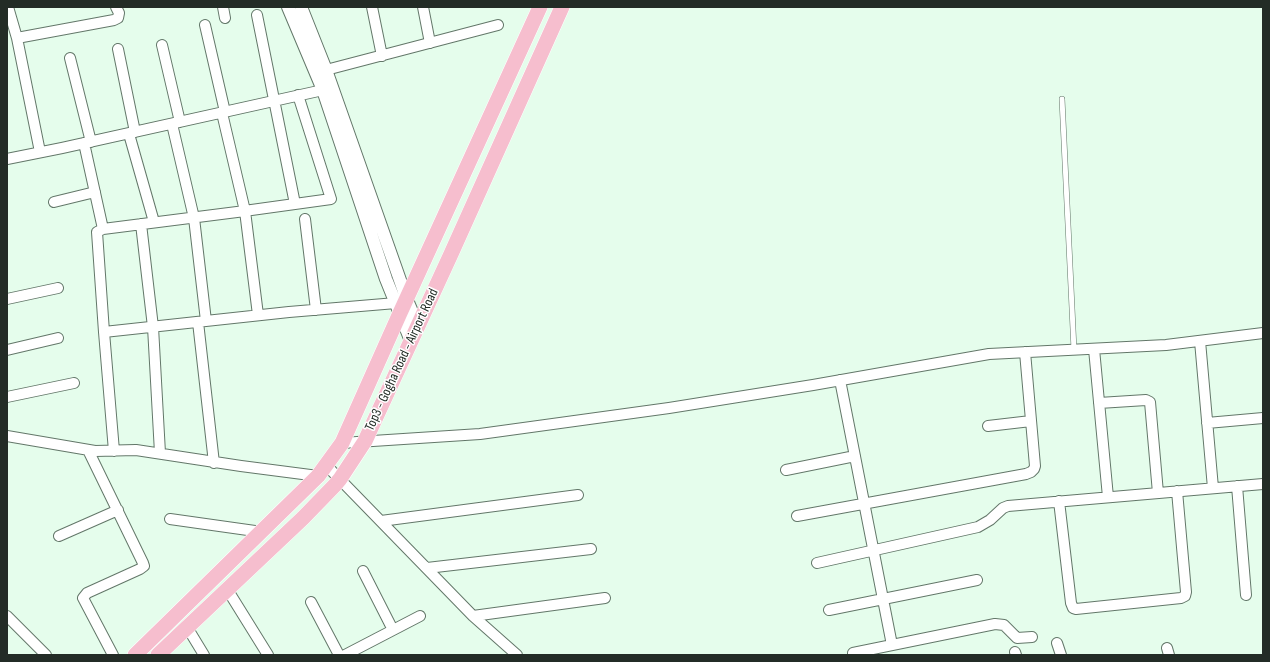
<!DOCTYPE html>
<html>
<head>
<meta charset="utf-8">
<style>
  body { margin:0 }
  #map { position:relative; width:1270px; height:662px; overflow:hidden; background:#e5fdec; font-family:"Sofia Sans Condensed",sans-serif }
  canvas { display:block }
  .frame { position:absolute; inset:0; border:8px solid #232c26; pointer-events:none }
</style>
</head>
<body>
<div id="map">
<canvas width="1270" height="662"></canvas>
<div class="frame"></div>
</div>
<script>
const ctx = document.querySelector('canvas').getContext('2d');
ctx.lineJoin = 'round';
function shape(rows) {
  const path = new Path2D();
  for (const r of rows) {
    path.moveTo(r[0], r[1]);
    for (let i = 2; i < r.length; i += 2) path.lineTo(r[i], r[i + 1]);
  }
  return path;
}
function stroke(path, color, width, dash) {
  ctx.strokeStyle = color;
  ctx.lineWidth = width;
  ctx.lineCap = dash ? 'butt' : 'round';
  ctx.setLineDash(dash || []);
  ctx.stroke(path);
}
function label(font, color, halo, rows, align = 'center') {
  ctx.font = font + ' "Sofia Sans Condensed",sans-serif';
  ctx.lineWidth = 3;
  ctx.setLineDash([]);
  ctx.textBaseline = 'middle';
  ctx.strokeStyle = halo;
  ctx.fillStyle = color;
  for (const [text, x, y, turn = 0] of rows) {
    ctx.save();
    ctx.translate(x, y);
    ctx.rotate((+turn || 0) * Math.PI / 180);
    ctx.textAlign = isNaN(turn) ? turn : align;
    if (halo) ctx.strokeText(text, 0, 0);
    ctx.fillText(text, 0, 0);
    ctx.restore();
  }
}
const service = shape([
  [1062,99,1074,350]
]);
const minor = shape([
  [8,7,17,38],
  [223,7,225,18],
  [372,7,382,56],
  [423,7,430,43],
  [257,15,295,204],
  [205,25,225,112],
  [162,45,180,122],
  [118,49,135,132],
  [70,58,91,142],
  [326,70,498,25],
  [222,113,245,211,258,315],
  [172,124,194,218,206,321],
  [129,134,154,222],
  [84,143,103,229],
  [40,152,17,38,114,20,118,18,119,13,116,7],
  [7,159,62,148,323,90],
  [54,202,95,192],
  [305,219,316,310],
  [141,224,153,327,160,453],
  [7,299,58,288],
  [198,322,214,463],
  [104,332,289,312,396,303],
  [1200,341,1213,488],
  [1094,349,1108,497],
  [7,350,58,338],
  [840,380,892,645],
  [7,397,74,383],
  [1099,403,1146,400,1150,402,1158,493],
  [1207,423,1263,418],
  [988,426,1031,421],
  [7,436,95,451,136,450,241,466,318,476],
  [342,443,480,434,669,408,813,385,989,354,1166,345,1263,333],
  [88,450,143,563,144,566,140,569,87,593,83,598,113,655],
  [114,451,104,332,97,232,103,229,237,212,331,199,298,95],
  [326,465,473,616,517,655],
  [786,470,855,456],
  [1237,486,1246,595],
  [1059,501,1071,603,1073,608,1076,609,1181,598,1185,596,1186,592,1177,491],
  [797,516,1026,474,1031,472,1034,469,1035,466,1025,352],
  [170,519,262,532],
  [381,521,578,495],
  [59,536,118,510],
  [817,563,978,527,990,520,1003,508,1008,506,1263,484],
  [427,568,591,549],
  [363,571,393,630],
  [227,589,268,655],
  [311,602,339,655],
  [829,610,977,580],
  [7,616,46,655],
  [473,616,605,598],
  [187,627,204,655],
  [1057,643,1061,655],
  [1167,648,1169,655],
  [1015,652,1016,655],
  [853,653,995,624,1004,625,1017,638,1032,637],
  [345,655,420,616]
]);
const tertiary = shape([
  [288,7,323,90,386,279,411,341],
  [301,7,326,70,407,300,418,326]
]);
const primary = shape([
  [135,655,318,476,342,443,400,313,540,7],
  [158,655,303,518,335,485,340,479,365,441,451,254,562,7]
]);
stroke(service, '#637769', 6);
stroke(minor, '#637769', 12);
stroke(tertiary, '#637769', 14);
stroke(primary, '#fff', 16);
stroke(service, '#fff', 5);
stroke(minor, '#fff', 10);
stroke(tertiary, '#fff', 12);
stroke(primary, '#f6bece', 15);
label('14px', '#232c26', '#fff', [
  ["Top3 - Gogha Road - Airport Road",402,360,-65]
]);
</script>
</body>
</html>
